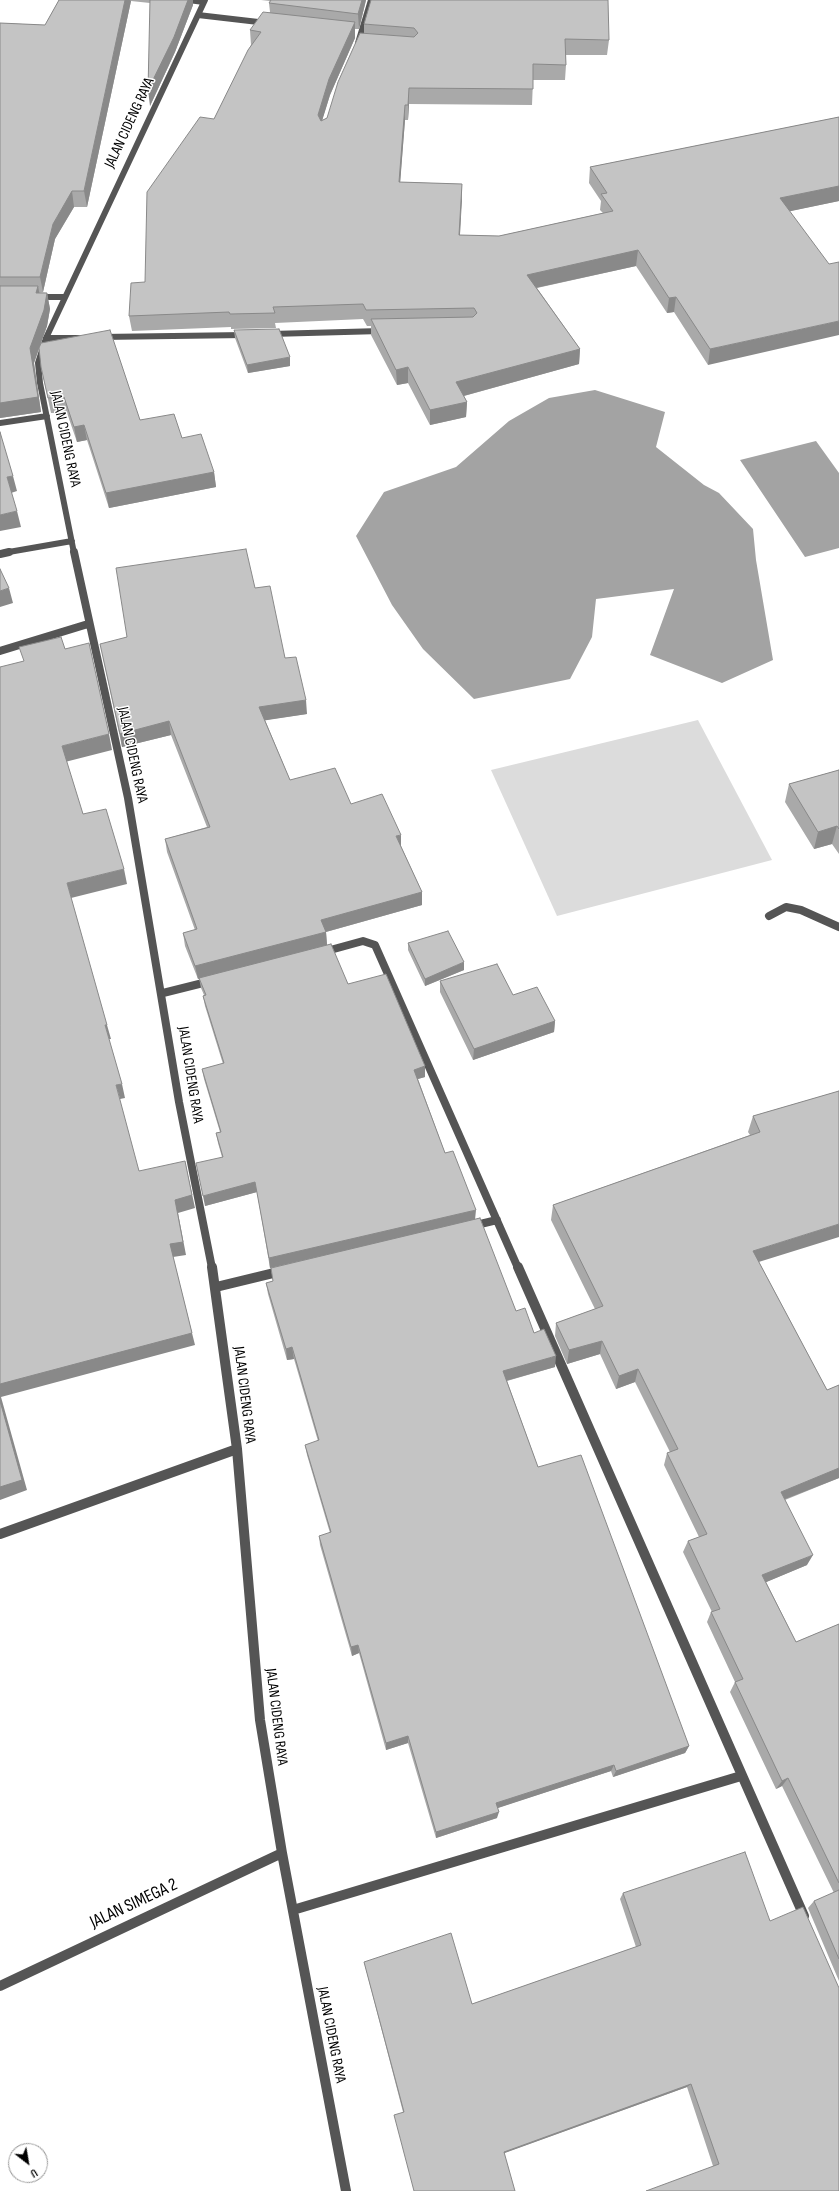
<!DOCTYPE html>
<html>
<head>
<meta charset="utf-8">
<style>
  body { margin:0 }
  #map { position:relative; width:839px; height:2191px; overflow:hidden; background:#fff; font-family:"Sofia Sans Condensed",sans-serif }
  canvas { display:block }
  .north { position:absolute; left:8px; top:2143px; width:40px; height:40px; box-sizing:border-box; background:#fff; border:1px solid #999; border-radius:50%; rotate:149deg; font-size:11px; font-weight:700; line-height:16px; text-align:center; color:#000 }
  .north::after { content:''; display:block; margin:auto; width:14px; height:18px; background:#000; clip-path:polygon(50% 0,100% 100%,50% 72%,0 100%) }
</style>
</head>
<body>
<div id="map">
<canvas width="839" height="2191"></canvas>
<div class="north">U</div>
</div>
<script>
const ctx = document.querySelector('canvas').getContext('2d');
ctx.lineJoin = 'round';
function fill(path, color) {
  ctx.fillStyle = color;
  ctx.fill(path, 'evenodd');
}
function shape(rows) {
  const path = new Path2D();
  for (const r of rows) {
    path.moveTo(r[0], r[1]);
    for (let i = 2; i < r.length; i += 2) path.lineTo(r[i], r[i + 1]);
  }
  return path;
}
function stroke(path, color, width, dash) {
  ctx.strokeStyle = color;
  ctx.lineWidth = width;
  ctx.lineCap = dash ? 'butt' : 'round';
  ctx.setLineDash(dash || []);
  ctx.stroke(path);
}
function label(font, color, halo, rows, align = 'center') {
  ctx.font = font + ' "Sofia Sans Condensed",sans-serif';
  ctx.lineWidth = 3;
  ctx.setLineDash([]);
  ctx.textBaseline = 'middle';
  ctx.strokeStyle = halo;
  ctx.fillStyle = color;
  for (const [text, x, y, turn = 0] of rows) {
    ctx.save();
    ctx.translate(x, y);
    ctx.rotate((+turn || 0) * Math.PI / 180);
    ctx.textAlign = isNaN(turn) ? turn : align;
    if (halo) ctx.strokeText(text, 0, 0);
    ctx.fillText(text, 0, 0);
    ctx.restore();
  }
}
fill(shape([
  [698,720,772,860,557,916,491,770]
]), '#dcdcdc');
fill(shape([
  [595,390,665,412,656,447,704,485,719,493,753,529,756,560,773,660,722,683,650,655,674,589,596,599,592,637,570,679,474,699,423,649,392,605,356,536,384,492,456,467,509,421,549,398],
  [816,441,839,473,839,548,805,557,740,460]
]), '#a3a3a3');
stroke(shape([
  [769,916,786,907,801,910,839,927]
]), '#555', 8);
stroke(shape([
  [188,0,204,2],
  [198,15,267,23],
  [358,43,371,0],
  [38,297,65,297],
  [271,334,381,331],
  [101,337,245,335],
  [46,338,79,338],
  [0,423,47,416],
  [3,553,72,541],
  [74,553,40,383,38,363,46,338,205,0]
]), '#555', 6);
stroke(shape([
  [74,552,128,798,179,1102,212,1268],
  [0,554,9,552],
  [0,651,88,624],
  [323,952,363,941,375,945,518,1268],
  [163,993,211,981],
  [472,1226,497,1220]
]), '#555', 8);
stroke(shape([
  [212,1267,237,1449,260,1720,282,1853,346,2191],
  [518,1267,804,1916],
  [216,1287,282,1271],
  [0,1534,237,1449],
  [293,1910,741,1776],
  [0,1986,282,1853]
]), '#555', 10);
fill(shape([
  [59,0,193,0,193,5,175,52,150,106,150,3,131,1,87,207,74,207,55,239,43,292,39,292,47,293,50,309,47,326,34,363,41,412,0,418,0,23,45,25],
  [261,0,366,0,359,29,355,29,355,38,330,95,322,120,327,118,364,33,364,24,609,40,607,55,566,55,566,65,565,80,533,80,532,105,409,104,408,120,405,120,400,182,462,184,460,235,499,236,603,213,600,210,601,201,589,183,590,167,839,117,839,201,790,211,708,365,674,312,667,313,636,266,537,288,580,349,579,364,464,396,467,402,466,417,430,425,408,383,397,385,371,335,371,326,367,326,363,319,275,323,276,328,231,329,231,327,132,331,129,316,145,282,214,119,251,45,250,30,270,12,269,3,270,1],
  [234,330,290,366,248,373,235,338],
  [41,367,140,420,182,438,214,472,216,487,109,508,87,440,77,442,67,413,51,413],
  [255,588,285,658,307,714,265,720,290,780,351,804,401,846,422,892,422,905,326,932,327,945,348,984,425,1066,425,1077,418,1079,445,1153,475,1219,516,1311,534,1333,555,1367,507,1381,538,1467,689,1746,685,1753,613,1777,611,1771,497,1808,497,1818,436,1838,408,1743,386,1750,359,1653,352,1656,320,1545,319,1536,330,1533,307,1455,305,1445,318,1441,294,1359,287,1360,268,1294,266,1283,273,1281,271,1268,350,1249,270,1268,257,1192,205,1206,222,1157,218,1143,216,1133,220,1132,204,1079,202,1069,223,1064,205,1006,203,996,204,995,201,988,199,978,198,979,185,946,183,933,195,930,167,852,165,839,207,827,171,735,122,747,103,658,127,637],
  [839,770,839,854,832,844,814,849,785,802,789,784],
  [408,943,464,970,425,986,408,950],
  [440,981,513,995,555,1021,554,1032,473,1060,440,992],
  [839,1091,759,1262,827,1390,839,1385,839,1478,785,1500,807,1565,766,1582,796,1642,839,1624,839,1981,808,1908,814,1901,834,1893,782,1786,776,1789,730,1692,735,1682,707,1622,711,1612,712,1612,683,1552,688,1541,699,1537,664,1465,667,1453,670,1452,635,1382,616,1389,600,1354,567,1364,555,1336,556,1323,595,1309,551,1220,553,1205,750,1135,748,1132,753,1116],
  [623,1893,839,2191,713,2166,687,2087,504,2153,403,2112,364,1962,472,2004,636,1947,620,1899]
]), '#a9a9a9');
fill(shape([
  [125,0,130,0,131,1,87,207,84,191],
  [188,0,193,0,193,5,175,52,150,106,148,90],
  [362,0,366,0,359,29,358,14],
  [355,22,355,38,330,95,319,131,318,115,329,79],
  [409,88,409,104,408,120,408,105],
  [405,105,405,120,399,198,399,182],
  [462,184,462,200,459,250,459,235],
  [839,186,839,201,777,214,780,198],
  [72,191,74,207,55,239,43,292,40,277,53,224],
  [638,250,636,266,526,290,527,275],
  [38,286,41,302,36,293],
  [47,293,50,309,47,326,34,363,41,412,0,418,0,403,30,348],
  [676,297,674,312,667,313,669,298],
  [839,321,839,335,708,365,710,349],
  [580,349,579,364,456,398,456,382],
  [290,357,290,366,248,373,247,365],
  [408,367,408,383,397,385,396,370],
  [467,402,466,417,430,425,430,410],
  [84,425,87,440,77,442,74,427],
  [214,472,216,487,109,508,106,493],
  [13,476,17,491,11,493,7,477],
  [17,511,21,527,0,531,0,515],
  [9,588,13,603,0,607,0,591],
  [306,700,307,714,261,721,259,707],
  [169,721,171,735,122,747,120,734],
  [109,734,112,750,65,762,62,746],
  [837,826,832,844,814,849,818,832],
  [401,835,401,848,396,836],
  [124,869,127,884,71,898,67,883],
  [422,892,422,905,322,933,321,920],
  [326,932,327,945,198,979,195,966],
  [464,962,464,970,425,986,425,979],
  [555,1021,554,1032,473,1060,474,1049],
  [105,1025,107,1025,111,1039,109,1039],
  [425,1066,425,1077,414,1080,414,1070],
  [122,1084,125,1098,120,1099,116,1085],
  [185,1161,195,1208,178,1213,186,1255,173,1257,195,1345,1,1397,27,1490,0,1500,0,1384,170,1244,175,1200],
  [255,1182,257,1192,205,1206,203,1196],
  [476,1210,475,1220,270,1268,269,1258],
  [839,1224,839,1237,749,1265,753,1251],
  [602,1341,600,1354,567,1364,569,1350],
  [292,1347,294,1359,287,1360,286,1349],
  [556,1356,555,1367,502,1382,503,1371],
  [638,1369,635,1382,616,1389,619,1376],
  [839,1468,839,1478,775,1503,781,1492],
  [813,1555,807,1565,757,1586,762,1575],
  [358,1645,359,1653,352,1656,351,1647],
  [408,1736,408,1743,386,1750,386,1743],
  [689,1746,685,1753,613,1777,616,1771],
  [614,1765,611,1771,495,1809,496,1803],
  [788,1778,782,1786,776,1789,782,1781],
  [499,1812,497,1818,436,1838,436,1832],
  [691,2084,687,2087,502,2154,504,2152]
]), '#898989');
const building = shape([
  [59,0,125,0,84,191,72,191,53,224,40,277,0,277,0,23,45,25,59,0],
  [150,0,188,0,174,37,148,90,150,0],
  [271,0,362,0,358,14,269,3,271,0],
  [371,0,608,0,609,40,565,39,566,65,533,64,533,89,409,88,408,105,405,105,399,182,462,184,459,235,499,236,613,211,601,194,607,193,590,167,839,117,839,186,780,198,829,264,839,262,839,321,710,349,676,297,669,298,638,250,527,275,580,349,456,382,467,402,430,410,408,367,396,370,371,319,473,317,477,313,474,308,366,310,363,304,273,307,275,313,230,314,229,312,129,316,131,283,145,282,147,192,200,117,214,119,248,50,261,32,250,30,263,12,355,22,329,79,318,115,321,121,327,118,338,82,360,33,414,37,418,33,414,28,364,24,371,0],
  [0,286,38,286,36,293,47,293,44,310,30,348,38,397,0,403,0,286],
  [279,329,290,357,247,365,234,330,279,329],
  [110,330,140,420,174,414,182,438,201,434,214,472,106,493,84,425,74,427,64,397,48,398,41,367,39,348,41,343,110,330],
  [0,432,13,476,7,477,17,511,0,515,0,432],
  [246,549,255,588,270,586,285,658,296,657,306,700,259,707,290,780,335,768,351,804,382,794,401,835,396,836,422,892,321,920,326,932,195,966,183,933,197,929,165,839,210,827,169,721,120,734,100,644,127,637,116,568,246,549],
  [0,569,9,588,0,591,0,569],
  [61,637,65,649,89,643,109,734,62,746,83,814,106,809,124,869,67,883,107,1025,105,1025,122,1084,116,1085,139,1171,185,1161,192,1195,175,1200,183,1242,170,1244,192,1333,0,1384,0,667,24,661,19,647,61,637],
  [839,770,839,829,837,826,818,832,789,784,839,770],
  [448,931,464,962,425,979,408,943,448,931],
  [331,944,348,984,386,974,425,1066,414,1070,445,1153,453,1151,476,1210,269,1258,255,1182,203,1196,196,1163,223,1157,216,1133,221,1132,202,1069,224,1063,203,996,206,995,199,978,331,944],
  [497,964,513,995,537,987,555,1021,474,1049,440,981,497,964],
  [839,1091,839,1224,753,1251,827,1390,839,1385,839,1468,781,1492,813,1555,762,1575,796,1642,839,1624,839,1883,788,1778,782,1781,735,1682,743,1679,711,1612,720,1609,688,1541,707,1534,667,1453,678,1449,638,1369,619,1376,602,1341,569,1350,556,1323,603,1306,553,1205,760,1132,753,1116,839,1091],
  [480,1218,516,1311,525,1308,534,1333,544,1329,556,1356,503,1371,538,1467,581,1455,689,1746,616,1771,614,1765,496,1803,499,1812,436,1832,408,1736,386,1743,358,1645,351,1647,319,1536,331,1532,305,1445,319,1440,292,1347,286,1349,266,1283,273,1281,271,1268,480,1218],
  [0,1401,22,1480,0,1487,0,1401],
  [745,1852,770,1921,803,1907,839,1988,839,2191,646,2191,719,2164,691,2084,504,2152,515,2191,414,2191,394,2115,404,2112,364,1962,451,1933,472,2004,641,1945,623,1893,745,1852],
  [839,1890,839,1959,814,1901,839,1890]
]);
fill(building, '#c4c4c4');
stroke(building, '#898989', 1);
label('15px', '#000', '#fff', [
  ["JALAN CIDENG RAYA",130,123,-65],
  ["JALAN CIDENG RAYA",65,439,78],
  ["JALAN CIDENG RAYA",132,755,78],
  ["JALAN CIDENG RAYA",190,1075,81],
  ["JALAN CIDENG RAYA",244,1395,83],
  ["JALAN CIDENG RAYA",276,1717,83],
  ["JALAN CIDENG RAYA",331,2035,79]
]);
label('18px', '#000', '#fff', [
  ["JALAN SIMEGA 2",134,1904,-25]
]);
</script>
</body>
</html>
